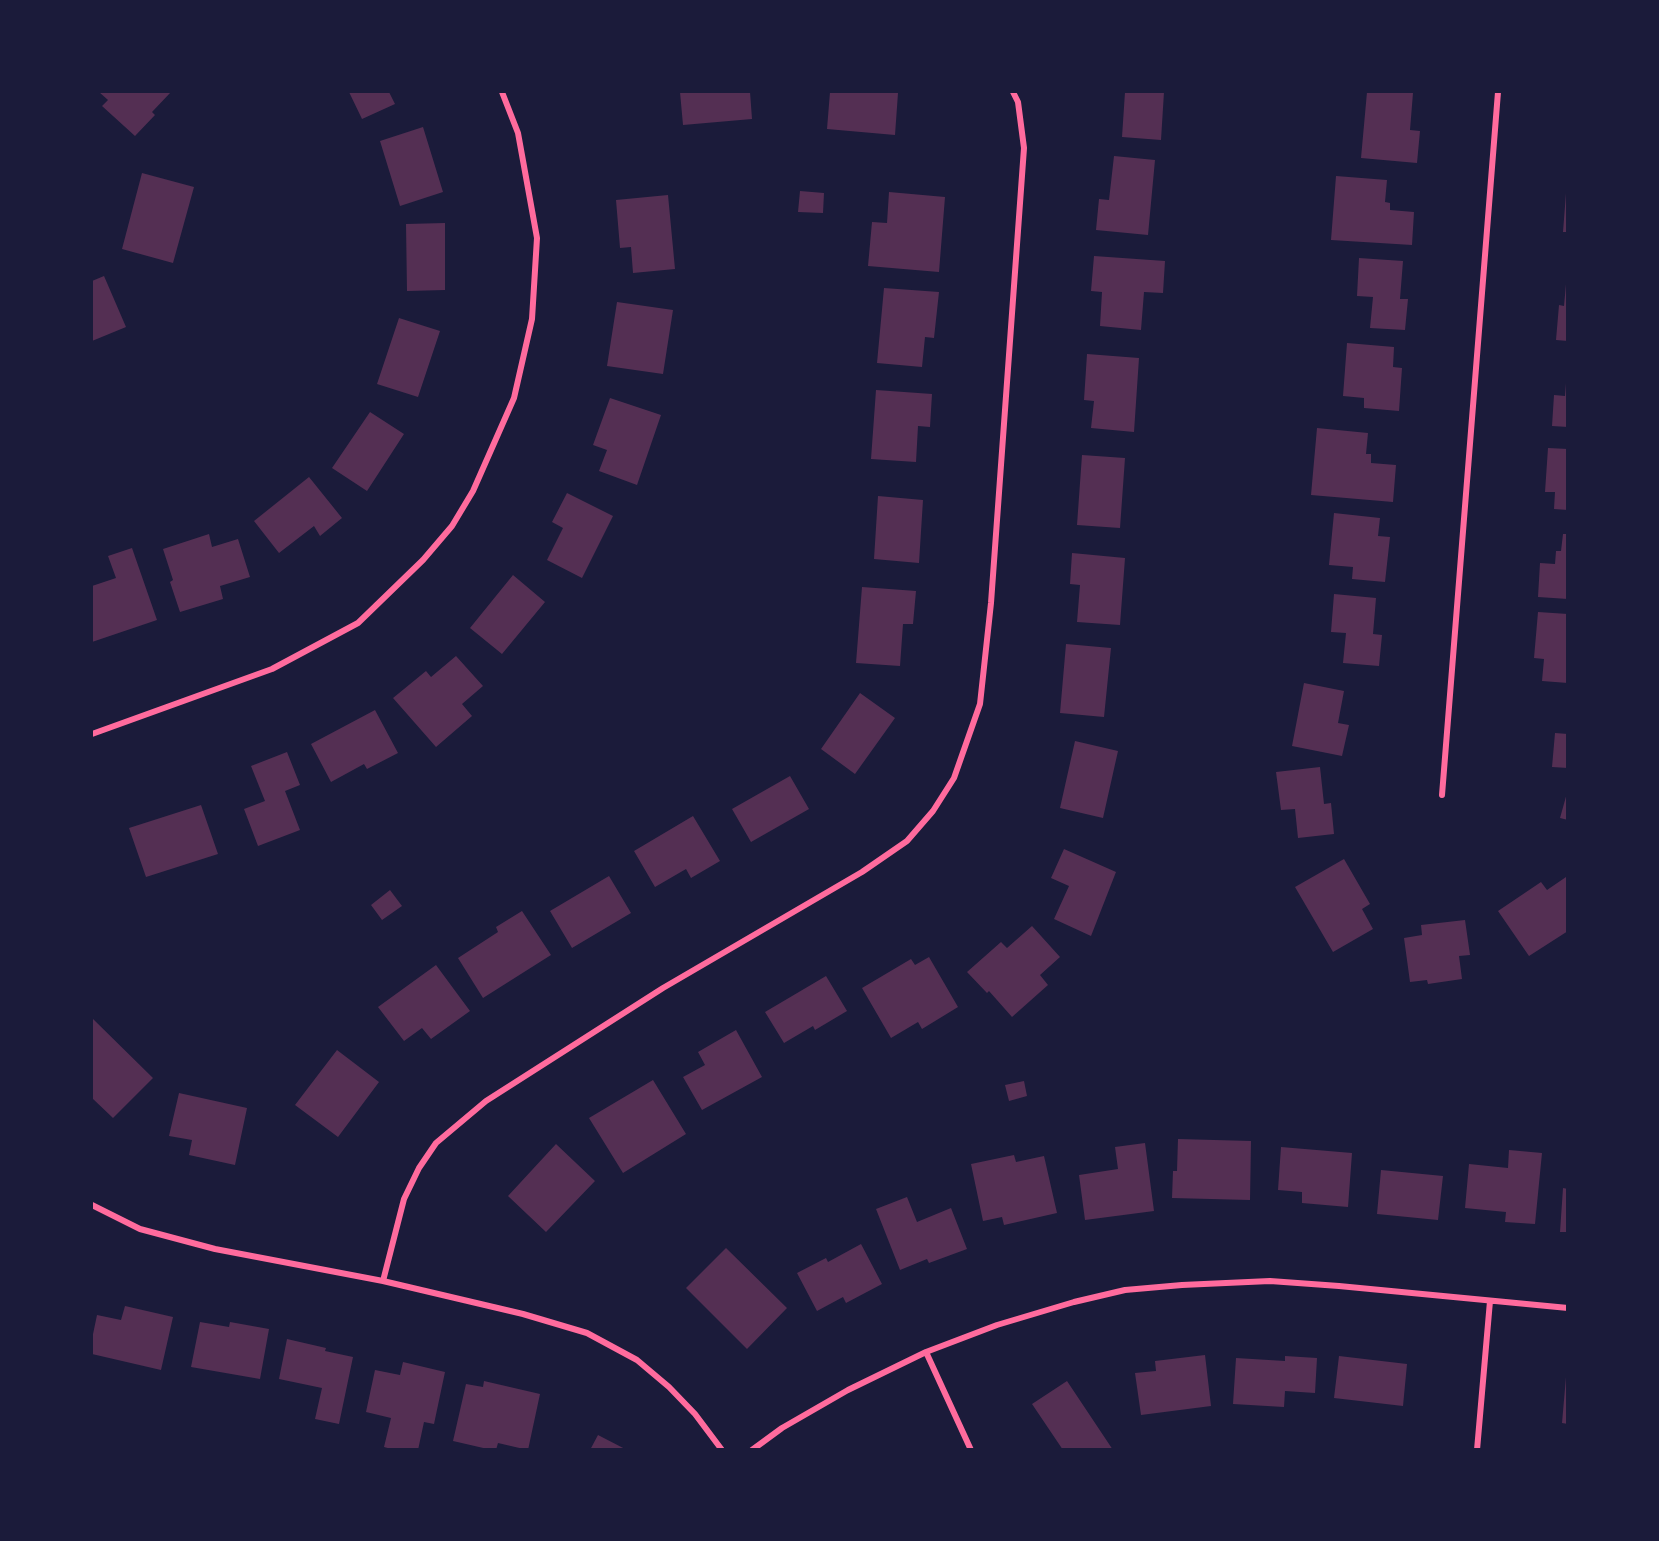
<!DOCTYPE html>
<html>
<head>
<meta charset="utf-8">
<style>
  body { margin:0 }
  #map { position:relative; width:1659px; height:1541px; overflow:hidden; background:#1b1b3a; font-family:Montserrat,sans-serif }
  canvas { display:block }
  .frame { position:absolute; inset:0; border:93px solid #1b1b3a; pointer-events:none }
</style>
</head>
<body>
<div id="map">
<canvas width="1659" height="1541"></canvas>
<div class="frame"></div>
</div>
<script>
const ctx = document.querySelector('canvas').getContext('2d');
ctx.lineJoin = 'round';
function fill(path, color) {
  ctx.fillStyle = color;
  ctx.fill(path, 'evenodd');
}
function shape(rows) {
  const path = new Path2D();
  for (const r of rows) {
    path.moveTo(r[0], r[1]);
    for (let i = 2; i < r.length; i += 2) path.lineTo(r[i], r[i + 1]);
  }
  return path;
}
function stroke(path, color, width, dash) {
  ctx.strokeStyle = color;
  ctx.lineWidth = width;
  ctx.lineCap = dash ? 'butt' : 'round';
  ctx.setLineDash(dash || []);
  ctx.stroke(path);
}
fill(shape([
  [99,92,171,92,152,112,155,115,135,136,102,106,108,100],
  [349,92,389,92,395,104,362,119],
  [680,92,750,92,752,119,683,125],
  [830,92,898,93,895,135,827,129],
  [1125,92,1164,92,1161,140,1122,137],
  [1367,92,1413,93,1410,130,1420,131,1417,163,1361,158],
  [423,127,443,192,400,206,380,141],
  [1114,156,1155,160,1148,235,1096,230,1099,199,1109,200],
  [142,173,194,187,173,263,122,249],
  [1336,176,1387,180,1385,202,1390,203,1390,210,1414,212,1412,245,1331,240],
  [800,191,824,193,823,213,798,212],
  [889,192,945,197,939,272,868,266,872,222,887,223],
  [1566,193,1568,194,1568,232,1563,232],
  [668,195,675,269,633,273,631,247,620,248,616,200],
  [445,223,445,290,407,291,406,224],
  [1094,256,1165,261,1163,293,1144,292,1141,330,1100,326,1102,292,1091,291],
  [1359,258,1403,261,1400,299,1408,299,1405,330,1370,328,1373,297,1357,296],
  [104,276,126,327,92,341,92,281],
  [1566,284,1568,284,1568,341,1556,340,1559,305,1564,306],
  [884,288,939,292,934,338,925,337,922,367,877,363],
  [617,302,673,310,663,374,607,366],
  [399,318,440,331,418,397,377,384],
  [1347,343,1394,347,1393,367,1402,368,1399,411,1364,408,1364,398,1343,396],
  [1087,354,1139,358,1134,432,1091,428,1094,401,1084,400],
  [1566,383,1568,383,1568,427,1552,426,1554,395,1565,396],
  [876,390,932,394,930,427,918,426,916,462,871,459],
  [610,398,661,415,637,485,599,471,607,450,593,445],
  [370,412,404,434,367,491,332,468],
  [1317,428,1368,433,1366,454,1371,454,1371,463,1396,465,1393,502,1311,495],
  [1548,448,1568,449,1568,510,1554,509,1555,492,1545,492],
  [1082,455,1125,458,1120,528,1077,525],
  [309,477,342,518,320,536,314,526,279,553,254,521],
  [567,493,613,516,582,578,547,560,563,528,552,522],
  [878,496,923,500,919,563,874,559],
  [1334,513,1380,518,1378,536,1390,537,1385,582,1352,579,1353,567,1329,565],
  [209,534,212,547,238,539,250,577,220,586,223,599,180,612,170,582,173,580,163,549],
  [1563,534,1568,534,1568,599,1538,597,1540,563,1555,564,1556,551,1561,551],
  [132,548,157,620,92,642,92,586,116,578,108,556],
  [1072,553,1125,558,1120,625,1077,622,1080,585,1070,584],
  [513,575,545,602,502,654,470,628],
  [862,587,916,591,913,624,903,624,900,666,856,663],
  [1334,594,1376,598,1373,634,1382,635,1379,666,1343,663,1346,633,1331,632],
  [1538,612,1568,614,1568,683,1542,681,1544,659,1534,658],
  [1066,644,1111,648,1104,717,1060,713],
  [456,656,483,686,462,704,472,716,436,747,393,698,426,671,431,677],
  [1304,683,1344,691,1338,723,1349,725,1342,756,1292,746],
  [860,693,895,718,855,774,821,749],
  [375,710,398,753,367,769,364,764,331,782,311,744],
  [1555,733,1568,734,1568,768,1552,767],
  [1075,741,1118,751,1103,818,1060,808],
  [287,752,300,785,285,791,300,830,258,846,244,809,265,801,251,766],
  [1320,767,1324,804,1331,803,1334,834,1298,838,1295,809,1281,810,1276,772],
  [790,776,809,809,751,842,732,809],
  [1567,793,1568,794,1568,820,1560,818],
  [201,805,218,854,146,877,129,828],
  [693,816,720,861,691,878,686,869,655,887,634,851],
  [1064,849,1116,872,1091,936,1054,919,1069,886,1051,878],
  [1344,859,1370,904,1362,909,1373,929,1333,952,1295,887],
  [609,876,631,913,572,948,550,911],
  [1566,877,1568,931,1529,956,1498,911,1541,882,1547,890],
  [390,890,402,906,382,920,371,905],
  [522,911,551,955,483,998,458,958,498,932,496,927],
  [1465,920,1470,955,1459,956,1462,979,1428,984,1427,980,1410,982,1404,938,1422,935,1421,925],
  [1032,926,1060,957,1040,975,1048,985,1012,1017,989,991,987,993,967,972,1001,942,1007,948],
  [929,957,958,1007,922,1029,918,1022,891,1038,862,988,911,959,915,965],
  [436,965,470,1011,431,1039,422,1028,404,1041,378,1007],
  [826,976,847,1011,815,1030,813,1026,784,1043,765,1012],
  [92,1018,153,1078,113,1118,92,1098],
  [736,1030,762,1077,702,1110,683,1077,705,1065,698,1052],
  [337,1050,379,1082,338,1137,295,1105],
  [653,1080,686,1134,623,1173,589,1118],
  [1024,1081,1027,1096,1009,1101,1005,1085],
  [179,1093,247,1108,235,1165,189,1155,192,1140,169,1136],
  [1178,1139,1251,1141,1250,1200,1172,1198,1173,1171,1177,1171],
  [1145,1143,1154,1211,1085,1220,1079,1175,1118,1169,1115,1147],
  [556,1144,595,1181,546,1232,508,1196],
  [1281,1147,1352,1153,1348,1207,1302,1203,1302,1192,1278,1190],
  [1509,1150,1542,1153,1535,1224,1505,1222,1506,1212,1465,1208,1469,1164,1508,1168],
  [1014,1155,1016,1162,1044,1156,1057,1213,1004,1225,1002,1217,983,1221,971,1164],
  [1381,1170,1443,1176,1438,1220,1377,1214],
  [1563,1188,1568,1189,1568,1232,1560,1232],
  [907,1197,917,1222,951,1208,967,1249,929,1263,927,1259,900,1270,876,1209],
  [861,1244,882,1284,846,1303,843,1297,817,1311,797,1273,826,1258,828,1262],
  [726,1248,787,1308,747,1349,686,1288],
  [125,1306,173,1317,161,1370,92,1354,92,1339,97,1315,121,1320],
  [200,1322,229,1327,230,1322,269,1329,260,1379,191,1367],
  [287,1339,326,1348,325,1351,353,1357,339,1424,315,1419,322,1388,279,1379],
  [1205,1355,1211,1406,1141,1415,1135,1373,1156,1371,1155,1361],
  [1285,1356,1317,1358,1315,1393,1285,1391,1284,1407,1233,1404,1236,1358,1285,1361],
  [1339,1356,1407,1364,1403,1406,1334,1398],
  [403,1362,445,1372,434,1424,424,1422,418,1450,395,1450,384,1447,391,1418,366,1412,375,1370,400,1375],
  [1566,1377,1568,1377,1568,1424,1562,1423],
  [484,1381,540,1394,528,1450,498,1443,496,1450,492,1450,453,1441,466,1384,483,1387],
  [1067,1381,1113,1450,1063,1450,1032,1404],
  [598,1435,627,1450,590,1450]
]), '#542f53');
stroke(shape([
  [92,734,272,669,358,623,423,560,452,526,473,491,514,398,532,319,537,238,518,133,502,92],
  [1442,795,1498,92],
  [92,1205,140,1229,215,1249,383,1281,523,1314,587,1333,637,1360,669,1387,695,1414,722,1450],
  [383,1281,404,1199,419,1168,436,1143,486,1101,663,988,862,872,907,841,933,811,954,778,980,704,991,603,1024,148,1018,102,1013,92],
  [926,1352,971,1450],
  [752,1450,782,1428,848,1390,926,1352,997,1325,1074,1302,1125,1290,1182,1285,1270,1281,1339,1286,1568,1308],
  [1477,1450,1490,1301]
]), '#ff6b9d', 6);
</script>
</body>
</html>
